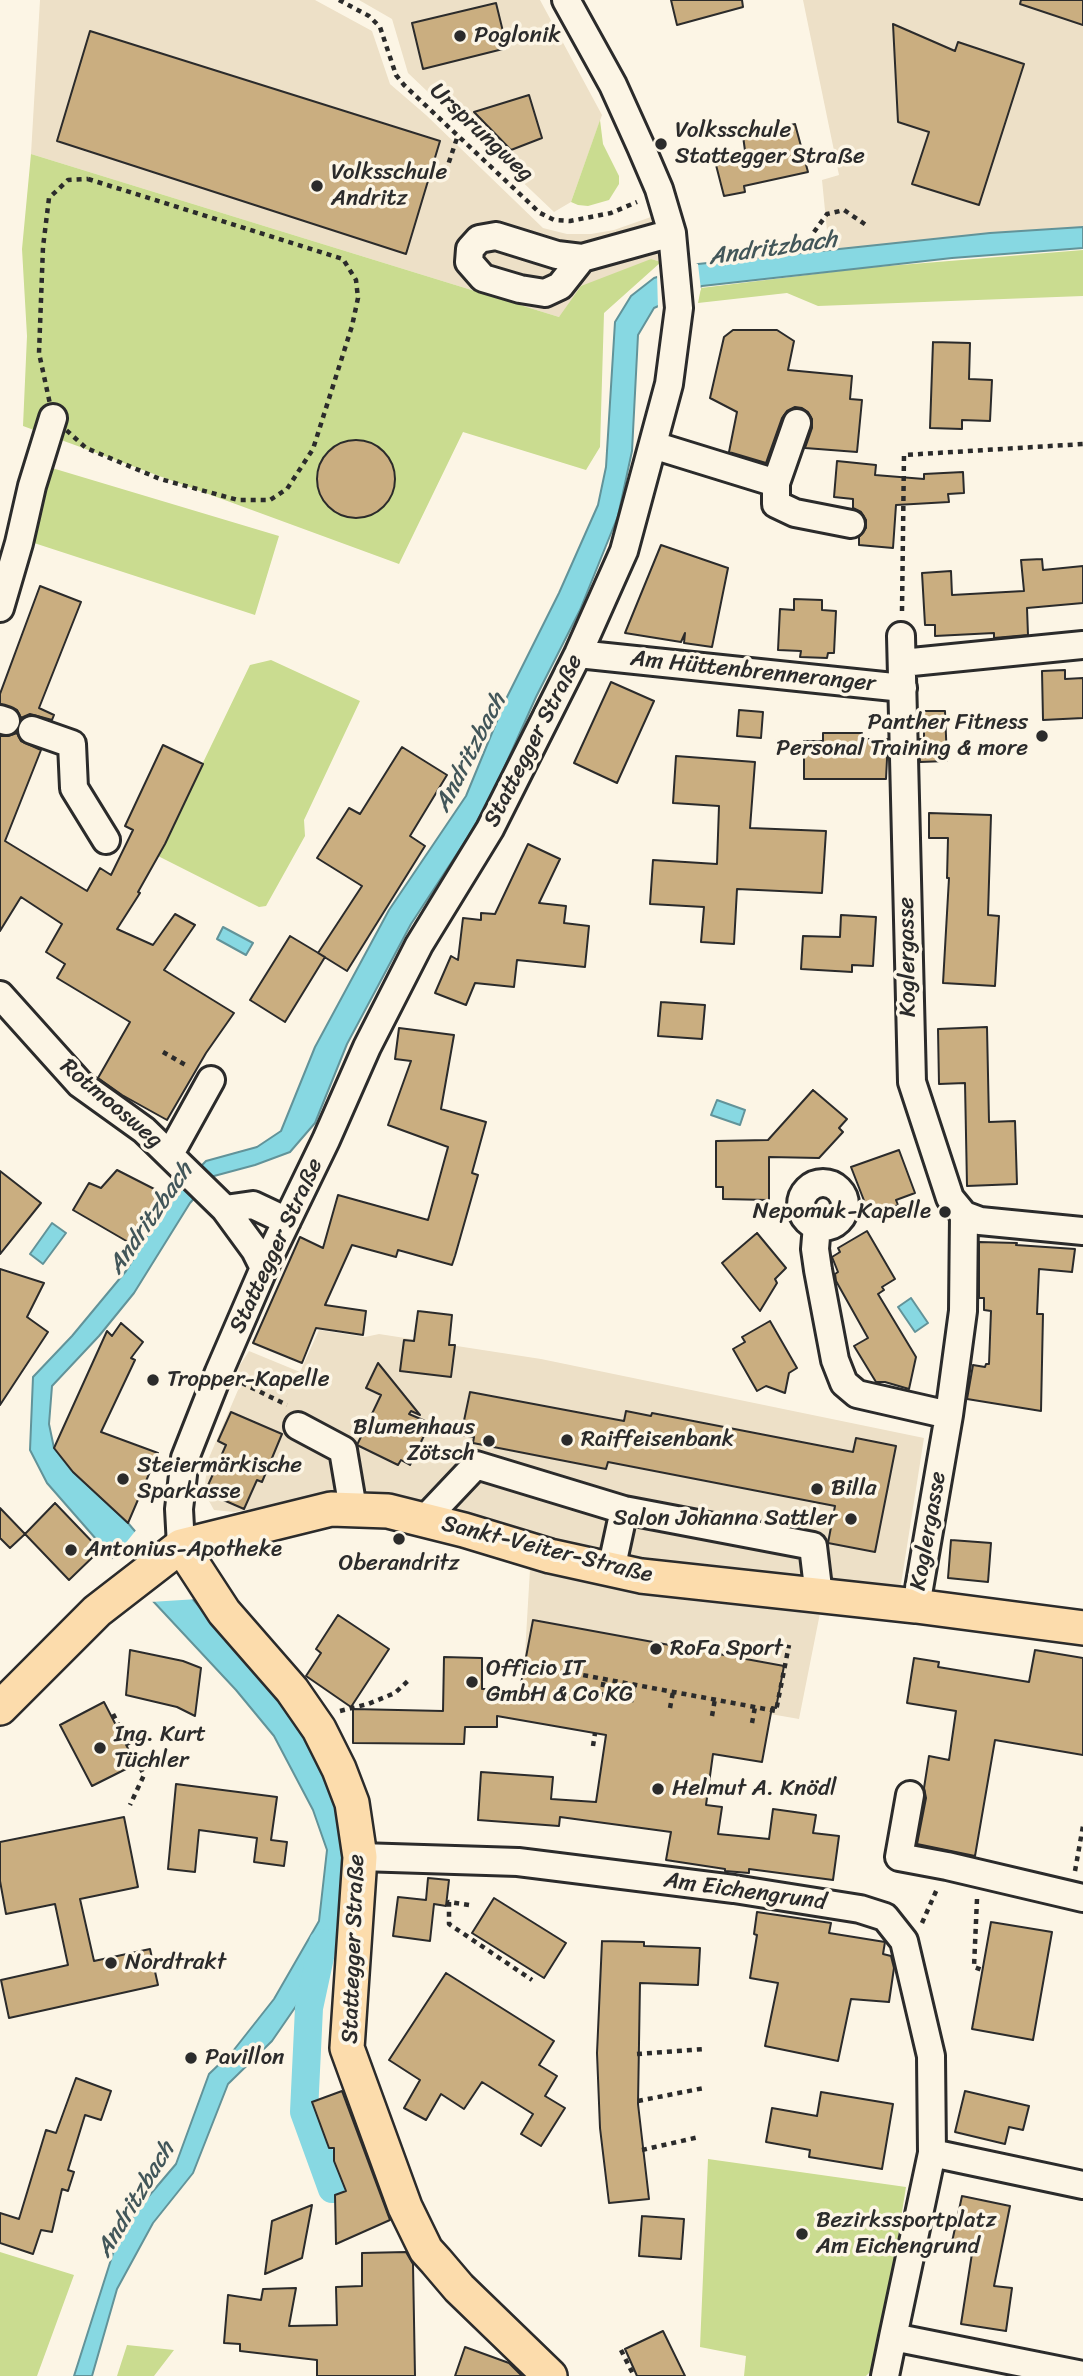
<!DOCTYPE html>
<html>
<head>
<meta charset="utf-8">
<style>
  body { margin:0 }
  canvas { display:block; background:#fcf5e5 }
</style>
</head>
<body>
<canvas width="1083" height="2376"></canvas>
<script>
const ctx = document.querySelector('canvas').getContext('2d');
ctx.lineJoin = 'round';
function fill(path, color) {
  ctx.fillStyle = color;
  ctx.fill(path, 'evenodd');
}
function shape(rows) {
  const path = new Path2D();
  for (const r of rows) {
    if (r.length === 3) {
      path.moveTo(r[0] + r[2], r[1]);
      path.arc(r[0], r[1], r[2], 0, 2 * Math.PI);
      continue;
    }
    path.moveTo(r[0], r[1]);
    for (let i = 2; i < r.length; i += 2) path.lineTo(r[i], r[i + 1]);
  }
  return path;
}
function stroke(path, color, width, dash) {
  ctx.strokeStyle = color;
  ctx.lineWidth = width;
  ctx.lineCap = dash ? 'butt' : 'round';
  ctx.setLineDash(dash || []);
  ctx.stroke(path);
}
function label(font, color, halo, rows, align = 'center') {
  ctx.font = font + ' Sriracha,sans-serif';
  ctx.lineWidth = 7;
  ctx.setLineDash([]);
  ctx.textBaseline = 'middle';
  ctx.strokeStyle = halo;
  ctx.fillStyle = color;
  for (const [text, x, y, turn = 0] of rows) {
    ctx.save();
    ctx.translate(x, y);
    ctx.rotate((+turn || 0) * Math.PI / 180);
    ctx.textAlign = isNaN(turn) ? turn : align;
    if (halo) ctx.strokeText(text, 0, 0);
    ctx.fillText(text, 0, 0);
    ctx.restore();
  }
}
fill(shape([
  [40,0,315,0,372,31,390,84,426,115,543,228,567,234,591,234,614,230,651,217,661,262,651,259,559,317,31,154],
  [359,0,540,0,602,115,571,202,554,212,408,73,392,19],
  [803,0,1083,0,1083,237,830,261,822,180,839,175],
  [319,1330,365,1337,379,1334,541,1359,924,1438,899,1597,825,1588,799,1719,524,1671,532,1535,365,1490,234,1512,214,1510,204,1492,208,1460,241,1383,238,1368,249,1351,300,1372]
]), '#ede0c7');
fill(shape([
  [600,120,603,144,619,176,619,184,609,200,588,206,578,205,571,202],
  [31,154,559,317,581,286,651,259,661,262,604,313,600,447,586,470,463,432,399,564,23,426,27,336,22,249],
  [1083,250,1083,296,818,306,787,293,698,303,701,288,864,268],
  [52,468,279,536,255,615,31,542],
  [271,660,360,701,304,820,305,836,266,906,259,907,158,856,250,665],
  [708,2159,906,2187,891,2280,870,2372,866,2376,744,2376,746,2356,700,2347],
  [0,2252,74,2275,37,2376,0,2376],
  [127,2345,174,2350,154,2376,117,2376]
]), '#cadc90');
const water = shape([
  [1083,227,1083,248,952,258,702,286,654,308,638,335,632,451,618,516,580,610,536,697,492,795,468,837,411,924,347,1044,315,1123,290,1152,255,1165,214,1176,190,1203,134,1293,99,1336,52,1386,49,1424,54,1448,71,1470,128,1523,289,1712,317,1751,340,1808,348,1860,344,1921,334,1951,272,2041,228,2084,193,2173,153,2223,117,2289,92,2376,74,2376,115,2247,137,2210,176,2164,209,2074,233,2051,274,1999,319,1921,327,1850,313,1810,274,1736,236,1690,110,1555,47,1483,30,1450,33,1377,72,1336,126,1271,170,1198,206,1161,257,1147,281,1131,315,1047,389,910,466,796,506,699,559,593,598,505,606,467,615,322,631,296,654,278,698,264,990,233,1083,227],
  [223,927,253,943,246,955,217,939,223,927],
  [717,1100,745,1110,740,1125,711,1115,717,1100],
  [52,1223,66,1233,43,1264,30,1254,52,1223],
  [911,1298,928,1323,915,1332,898,1307,911,1298]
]);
fill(water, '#87d8e2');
stroke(water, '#629399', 2);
fill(shape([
  [693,262,698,264,701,290,658,310,657,273],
  [137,1529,198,1599,150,1602,111,1561]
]), '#fcf5e5');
stroke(shape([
  [323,1943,309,2008,304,2112,332,2189]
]), '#87d8e2', 28);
const building = shape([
  [671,0,742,0,743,7,677,25,671,0],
  [1021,0,1083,0,1083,25,1020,4,1021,0],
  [496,3,507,48,423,69,412,23,496,3],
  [893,24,955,51,958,42,1024,64,979,205,912,184,929,132,898,122,893,24],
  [90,31,440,141,406,254,57,141,90,31],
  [529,95,542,138,511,150,474,112,529,95],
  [795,124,808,172,744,186,745,192,724,196,716,165,746,158,743,136,795,124],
  [733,330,777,330,794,341,788,370,852,376,850,399,862,400,857,452,805,448,812,428,812,419,808,412,802,408,795,407,787,411,782,418,766,463,729,452,737,412,710,398,724,337,733,330],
  [933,342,970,343,969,379,992,380,990,421,962,420,962,429,930,428,933,342],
  [356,479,39],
  [837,461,876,465,875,475,924,479,924,474,963,472,964,493,948,494,949,502,896,505,893,548,859,545,859,537,866,528,866,520,861,512,853,508,853,499,834,497,837,461],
  [661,545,728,568,712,647,684,643,685,633,681,642,625,633,661,545],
  [1042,559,1043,570,1083,566,1083,603,1027,608,1028,635,994,638,994,633,935,636,935,625,925,625,922,573,951,571,952,595,1024,591,1021,560,1042,559],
  [40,586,81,602,39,708,54,715,52,720,30,714,21,718,17,710,0,704,0,694,40,586],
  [794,599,822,600,822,610,836,611,834,653,828,653,827,658,800,657,801,651,778,650,780,609,794,610,794,599],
  [1065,670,1065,679,1083,678,1083,718,1043,720,1042,671,1065,670],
  [611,682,654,701,617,783,574,763,611,682],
  [739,710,763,712,761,738,737,736,739,710],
  [924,711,945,711,947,761,920,762,919,739,924,739,924,711],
  [17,733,21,741,41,750,5,841,87,891,100,868,111,875,133,830,125,826,163,745,203,764,165,844,138,892,140,893,117,929,153,945,175,914,195,925,164,970,234,1013,206,1053,167,1120,122,1095,98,1078,130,1022,57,978,65,964,46,952,62,924,21,897,0,931,0,736,8,736,17,733],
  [823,733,862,733,862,739,888,739,886,779,804,779,804,741,823,741,823,733],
  [402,747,447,775,410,836,425,846,347,971,318,953,362,886,317,858,349,808,360,814,402,747],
  [676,756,755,762,750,828,826,831,822,893,737,889,734,944,701,942,704,907,650,904,653,860,717,864,719,806,673,803,676,756],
  [929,813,991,815,988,915,999,916,995,986,943,983,949,878,947,878,948,838,929,838,929,813],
  [528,844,560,859,539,903,566,906,564,923,589,926,585,967,517,960,514,987,475,983,466,1005,435,993,451,956,458,960,463,918,481,920,481,913,495,914,528,844],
  [841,915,876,917,873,966,852,965,852,972,801,969,803,936,840,937,841,915],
  [290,936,325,957,285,1022,250,1000,290,936],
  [661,1002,705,1005,702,1039,658,1036,661,1002],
  [987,1027,989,1122,1015,1121,1017,1184,967,1186,965,1083,939,1084,938,1029,987,1027],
  [399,1028,454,1035,441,1109,486,1122,472,1173,478,1175,455,1256,452,1265,398,1250,396,1257,352,1245,325,1305,366,1311,363,1335,316,1328,302,1363,253,1343,300,1237,323,1248,338,1195,428,1220,448,1147,388,1125,411,1061,395,1059,399,1028],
  [813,1090,847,1119,839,1128,843,1132,819,1158,769,1157,769,1200,723,1199,723,1187,716,1187,716,1141,768,1140,813,1090],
  [899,1150,915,1193,896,1200,898,1205,870,1216,851,1167,899,1150],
  [117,1170,164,1194,135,1246,73,1210,89,1183,101,1188,117,1170],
  [0,1171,41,1203,0,1254,0,1171],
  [867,1231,895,1279,882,1287,884,1290,878,1294,916,1357,909,1389,885,1382,876,1382,854,1346,868,1338,836,1281,835,1274,838,1272,832,1257,840,1252,838,1248,867,1231],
  [757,1233,786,1268,775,1279,777,1283,760,1311,722,1263,757,1233],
  [979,1242,1017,1243,1016,1245,1075,1249,1072,1272,1039,1269,1037,1314,1043,1314,1041,1411,967,1399,973,1365,985,1367,986,1364,989,1364,991,1311,984,1310,984,1298,979,1298,979,1242],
  [0,1269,44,1283,27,1317,48,1332,0,1405,0,1269],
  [418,1311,452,1315,449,1345,455,1345,451,1377,400,1371,404,1340,414,1341,418,1311],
  [770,1321,797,1368,789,1373,785,1393,766,1386,757,1391,733,1349,745,1342,742,1337,770,1321],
  [121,1323,143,1342,131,1358,135,1360,101,1432,158,1453,128,1523,73,1472,54,1448,107,1331,112,1336,121,1323],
  [378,1363,420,1415,411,1411,409,1414,430,1423,410,1465,401,1460,398,1465,357,1445,381,1395,366,1388,378,1363],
  [470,1392,624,1421,626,1411,651,1416,652,1413,853,1452,856,1438,896,1446,875,1552,828,1543,835,1506,608,1462,606,1469,473,1443,474,1437,461,1435,470,1392],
  [231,1412,282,1434,262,1482,257,1480,244,1509,205,1492,226,1445,218,1441,231,1412],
  [55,1503,100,1550,69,1580,25,1534,55,1503],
  [0,1508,25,1534,10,1548,0,1538,0,1508],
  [951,1540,991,1543,988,1582,948,1578,951,1540],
  [338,1615,389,1649,351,1707,306,1676,321,1653,316,1649,338,1615],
  [533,1620,784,1666,776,1708,772,1707,762,1762,713,1754,706,1805,722,1807,718,1834,769,1839,773,1809,816,1815,813,1833,839,1836,833,1880,749,1869,749,1873,725,1871,725,1869,666,1860,671,1832,560,1817,559,1826,478,1820,481,1772,553,1777,551,1799,596,1802,606,1735,497,1716,497,1727,465,1727,464,1744,353,1743,353,1709,443,1711,444,1657,482,1658,482,1689,520,1689,533,1620],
  [130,1650,183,1661,201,1668,195,1716,177,1707,126,1695,130,1650],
  [1035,1650,1083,1658,1083,1755,995,1740,975,1856,917,1844,926,1798,924,1788,929,1756,949,1760,956,1711,907,1703,914,1658,939,1662,938,1667,1029,1682,1035,1650],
  [104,1702,136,1764,92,1786,60,1725,104,1702],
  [176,1784,277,1797,271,1840,287,1842,284,1866,254,1862,257,1838,199,1830,195,1872,168,1869,176,1784],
  [124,1817,138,1887,80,1899,94,1961,150,1949,158,1985,9,2018,1,1980,68,1965,55,1904,6,1914,0,1881,0,1842,124,1817],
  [428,1878,449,1880,446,1906,434,1904,430,1941,393,1936,398,1897,426,1900,428,1878],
  [494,1898,566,1943,544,1978,472,1933,494,1898],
  [757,1912,831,1923,829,1933,885,1942,883,1954,891,1956,894,1968,889,2002,851,1999,838,2061,765,2046,778,1983,750,1978,757,1935,754,1934,757,1912],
  [991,1922,1052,1932,1033,2040,972,2029,991,1922],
  [602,1941,644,1942,644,1946,700,1948,698,1985,640,1983,638,2104,649,2199,609,2203,600,2128,597,2053,602,1941],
  [446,1973,554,2041,539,2065,557,2076,545,2096,565,2108,541,2146,521,2134,533,2114,482,2082,464,2109,441,2094,426,2120,404,2108,420,2080,389,2060,446,1973],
  [76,2078,111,2091,101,2120,85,2115,68,2170,74,2172,68,2191,62,2189,52,2232,41,2230,33,2254,0,2243,0,2213,19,2219,46,2130,56,2133,76,2078],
  [342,2091,390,2220,336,2244,335,2195,346,2191,334,2161,334,2148,329,2148,312,2102,342,2091],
  [965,2091,1029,2106,1023,2130,1009,2127,1005,2144,955,2132,965,2091],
  [821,2092,893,2104,882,2169,809,2157,810,2150,766,2142,772,2108,817,2116,821,2092],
  [962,2196,1010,2206,994,2286,1012,2288,1006,2331,961,2324,973,2247,952,2242,962,2196],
  [312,2205,302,2258,265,2274,272,2221,312,2205],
  [642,2216,684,2219,681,2259,639,2256,642,2216],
  [406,2252,413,2264,415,2376,317,2376,317,2360,240,2351,240,2344,224,2343,228,2295,261,2300,263,2289,296,2288,289,2326,337,2325,336,2287,362,2286,362,2253,406,2252],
  [663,2331,685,2376,637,2376,625,2349,663,2331],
  [465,2347,509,2363,522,2376,455,2376,465,2347]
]);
fill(building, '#caae80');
stroke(building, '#2b2b2b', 2);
const minor = shape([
  [496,236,557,255,582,258,560,286,545,293,520,289,483,278,469,262,470,249,479,239,496,236],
  [582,258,672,233],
  [653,445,776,483,776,504,795,513,851,524],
  [776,483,797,423],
  [0,608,19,543,32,486,53,418],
  [901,636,912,1082,950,1198,964,1215,980,1221,1083,1231],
  [578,654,903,688],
  [902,663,1083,645],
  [0,719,6,721],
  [32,730,72,744,74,788,106,840],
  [0,995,80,1084,144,1130,225,1209,255,1250,264,1268],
  [170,1154,211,1080],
  [823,1205,22],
  [225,1209,253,1205,287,1221],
  [817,1225,815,1249,818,1270,835,1360,844,1383,857,1394,949,1415],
  [298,1426,343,1450,353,1509],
  [424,1520,476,1465,624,1510,813,1546,819,1596],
  [181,1546,179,1509,185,1458,219,1372,264,1268,326,1140,367,1047,419,945,490,829,578,654,624,551,669,384,679,308,672,233,659,189,641,147,613,85,566,0],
  [611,1570,624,1510],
  [916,1606,949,1415,963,1311,964,1215],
  [910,1795,899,1857,947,1866,1083,1898],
  [360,1857,518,1862,734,1889,860,1909,885,1917,904,1941,931,2056,932,2153,893,2337,1083,2375],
  [932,2153,1083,2185],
  [885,2376,893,2337]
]);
const major = shape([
  [181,1546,224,1612,292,1690,319,1729,339,1769,352,1803,360,1857,347,2048,405,2207,426,2250,436,2261,459,2288,550,2376],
  [0,1708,97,1611,181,1546,331,1509,388,1511,464,1530,550,1556,641,1576,916,1606,1083,1628]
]);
stroke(minor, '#2b2b2b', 32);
stroke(major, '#2b2b2b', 38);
stroke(shape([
  [339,0,369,16,380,27,396,75,404,85,540,213,554,220,570,221,611,213,637,202],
  [433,165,447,168,458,135],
  [88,179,343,259,356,280,358,298,352,326,313,449,287,489,270,500,238,500,160,479,86,448,53,418,39,353,43,247,49,198,68,180,88,179],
  [814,232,827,214,844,210,869,227],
  [902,611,904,455,1083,444],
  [163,1052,189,1067],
  [242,1383,287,1405],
  [534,1666,776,1711,789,1645],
  [601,1697,604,1679],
  [631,1702,634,1685],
  [670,1708,673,1692],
  [340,1711,368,1704,395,1693,411,1678],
  [113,1714,144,1775,130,1805],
  [712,1716,715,1699],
  [752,1723,755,1707],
  [593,1746,595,1733],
  [1075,1871,1083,1826],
  [977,1899,974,1967,982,1970],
  [469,1905,449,1902,449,1924,532,1980],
  [922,1923,937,1889],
  [637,2054,705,2049],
  [638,2101,704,2088],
  [642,2150,699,2137],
  [621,2350,634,2376]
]), '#2b2b2b', 4.5, [5, 5]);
stroke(minor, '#fcf5e5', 26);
stroke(major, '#fcdcac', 33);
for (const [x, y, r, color] of [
  [460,36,7,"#2b2b2b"],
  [661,144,7,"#2b2b2b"],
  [317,186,7,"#2b2b2b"],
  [1042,736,7,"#2b2b2b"],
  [945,1212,7,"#2b2b2b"],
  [153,1380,7,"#2b2b2b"],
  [567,1440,7,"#2b2b2b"],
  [489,1441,7,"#2b2b2b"],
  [123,1479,7,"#2b2b2b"],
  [817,1489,7,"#2b2b2b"],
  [851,1519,7,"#2b2b2b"],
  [399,1539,7,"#2b2b2b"],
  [71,1550,7,"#2b2b2b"],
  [656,1649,7,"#2b2b2b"],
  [472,1682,7,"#2b2b2b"],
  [100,1748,7,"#2b2b2b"],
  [658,1789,7,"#2b2b2b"],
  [111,1963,7,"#2b2b2b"],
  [191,2058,7,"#2b2b2b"],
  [802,2234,7,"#2b2b2b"]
]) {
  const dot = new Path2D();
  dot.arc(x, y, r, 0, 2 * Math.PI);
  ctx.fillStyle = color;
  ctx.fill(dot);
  stroke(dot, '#fcf5e5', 2.5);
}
label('23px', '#2b2b2b', '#fcf5e5', [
  ["Poglonik",474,36],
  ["Volksschule",675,131],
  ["Stattegger Straße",675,157],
  ["Volksschule",331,173],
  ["Andritz",331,199],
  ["Panther Fitness",1028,723,"right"],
  ["Personal Training & more",1028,749,"right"],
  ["Nepomuk-Kapelle",931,1212,"right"],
  ["Tropper-Kapelle",167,1380],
  ["Blumenhaus",475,1428,"right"],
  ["Zötsch",475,1454,"right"],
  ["Raiffeisenbank",581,1440],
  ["Steiermärkische",137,1466],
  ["Sparkasse",137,1492],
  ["Billa",831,1489],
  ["Salon Johanna Sattler",837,1519,"right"],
  ["Antonius-Apotheke",85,1550],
  ["Oberandritz",399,1564,"center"],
  ["RoFa Sport",670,1649],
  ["Officio IT",486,1669],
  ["GmbH & Co KG",486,1695],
  ["Ing. Kurt",114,1735],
  ["Tüchler",114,1761],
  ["Helmut A. Knödl",672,1789],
  ["Nordtrakt",125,1963],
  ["Pavillon",205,2058],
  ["Bezirkssportplatz",816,2221],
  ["Am Eichengrund",816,2247]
], 'left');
label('23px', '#2b2b2b', '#fcf5e5', [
  ["Ursprungweg",481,133,43],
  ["Am Hüttenbrenneranger",753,672,6],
  ["Stattegger Straße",534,741,-63],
  ["Koglergasse",908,957,-91],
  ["Rotmoosweg",111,1104,40],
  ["Stattegger Straße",277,1246,-65],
  ["Koglergasse",929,1531,-80],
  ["Sankt-Veiter-Straße",547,1550,14],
  ["Am Eichengrund",745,1892,8],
  ["Stattegger Straße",354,1949,-88]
]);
label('italic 24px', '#425659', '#fcf5e5', [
  ["Andritzbach",773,249,-8],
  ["Andritzbach",471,753,-63],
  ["Andritzbach",151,1219,-55],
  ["Andritzbach",136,2200,-59]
]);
</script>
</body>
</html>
